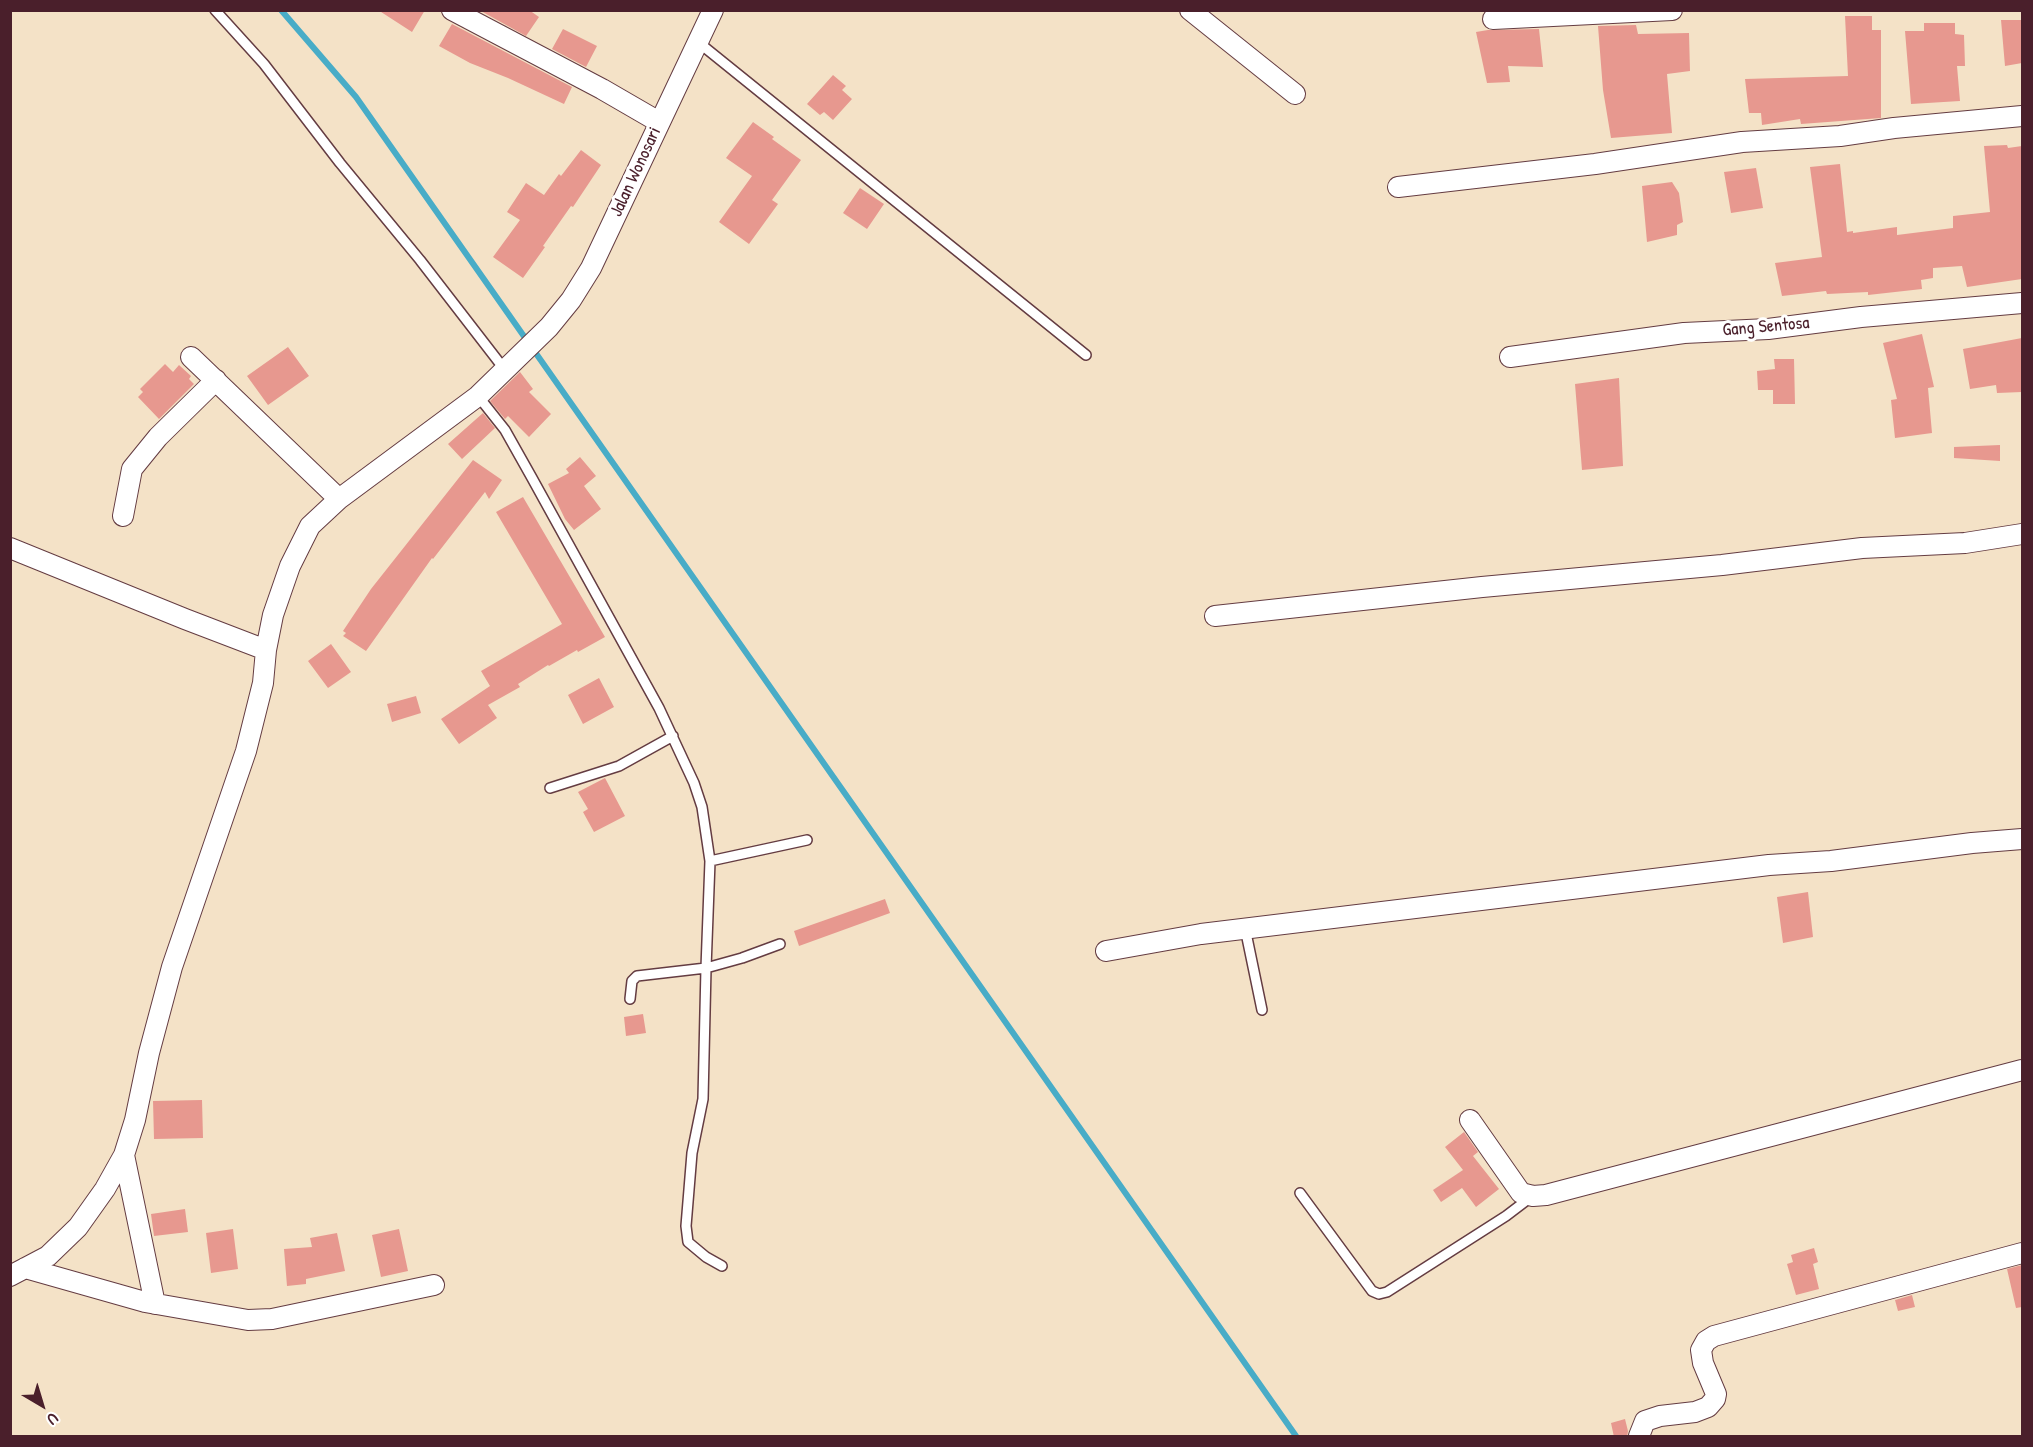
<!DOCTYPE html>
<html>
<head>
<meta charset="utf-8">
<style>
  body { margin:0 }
  #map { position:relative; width:2033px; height:1447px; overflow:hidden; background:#f4e2c7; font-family:"Patrick Hand",sans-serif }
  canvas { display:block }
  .frame { position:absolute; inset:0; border:12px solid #4a1f2b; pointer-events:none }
  .north { position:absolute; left:12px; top:1375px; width:60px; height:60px; -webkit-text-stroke:4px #fff; paint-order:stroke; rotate:142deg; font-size:16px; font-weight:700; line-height:24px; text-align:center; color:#4a1f2b }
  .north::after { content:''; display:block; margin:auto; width:21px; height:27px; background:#4a1f2b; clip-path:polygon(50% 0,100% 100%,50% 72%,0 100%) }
</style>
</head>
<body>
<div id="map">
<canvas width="2033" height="1447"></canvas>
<div class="frame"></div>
<div class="north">U</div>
</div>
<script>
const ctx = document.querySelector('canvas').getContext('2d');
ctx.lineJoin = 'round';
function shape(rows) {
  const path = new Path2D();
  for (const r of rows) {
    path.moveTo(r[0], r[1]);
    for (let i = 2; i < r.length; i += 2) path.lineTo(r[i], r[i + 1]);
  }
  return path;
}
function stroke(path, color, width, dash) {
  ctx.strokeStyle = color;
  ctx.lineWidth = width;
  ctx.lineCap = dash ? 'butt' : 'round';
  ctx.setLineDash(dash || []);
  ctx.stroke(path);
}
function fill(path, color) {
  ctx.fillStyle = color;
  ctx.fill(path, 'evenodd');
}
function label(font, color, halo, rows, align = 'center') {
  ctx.font = font + ' "Patrick Hand",sans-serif';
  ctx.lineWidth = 6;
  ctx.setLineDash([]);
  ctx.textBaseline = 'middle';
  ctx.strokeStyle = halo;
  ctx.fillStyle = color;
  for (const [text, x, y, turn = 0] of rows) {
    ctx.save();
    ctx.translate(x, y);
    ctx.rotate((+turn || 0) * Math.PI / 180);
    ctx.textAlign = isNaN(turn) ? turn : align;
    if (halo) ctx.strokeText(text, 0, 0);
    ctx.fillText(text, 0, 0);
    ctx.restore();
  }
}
stroke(shape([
  [281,10,356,97,1296,1436]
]), '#48acc7', 6);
fill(shape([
  [378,10,425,10,412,32],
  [479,10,529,10,539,17,526,36],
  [1845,16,1872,16,1872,30,1881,30,1881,118,1801,124,1800,119,1762,125,1761,113,1749,113,1745,79,1848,76],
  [2001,20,2022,20,2022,63,2005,66],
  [1924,23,1955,23,1955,34,1964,35,1965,66,1957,66,1960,101,1911,104,1905,31,1924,31],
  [452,24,572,87,564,104,508,78,470,63,439,46],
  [1636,25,1638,34,1689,33,1690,71,1667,74,1672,133,1611,138,1603,90,1598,26],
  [563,29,597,46,586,67,552,49],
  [1539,29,1543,67,1508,66,1510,82,1487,83,1476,32,1488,30],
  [833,75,846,86,842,90,852,99,833,120,824,112,820,115,807,104],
  [753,122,774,137,772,139,801,160,772,200,778,204,749,244,719,222,752,176,726,158],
  [2007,145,2008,148,2022,146,2022,279,1967,287,1962,266,1933,268,1933,278,1921,280,1922,289,1868,295,1868,292,1827,294,1826,291,1782,296,1775,263,1822,257,1810,167,1840,164,1847,232,1853,231,1853,233,1897,227,1897,235,1953,228,1953,216,1990,212,1984,146],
  [581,150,601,165,573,207,571,206,543,246,545,247,523,278,493,257,520,220,507,212,526,183,544,195,559,174,561,176],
  [1756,168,1763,208,1731,213,1724,172],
  [1672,182,1679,193,1683,222,1677,225,1677,235,1647,242,1642,186],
  [860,188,884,204,867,229,843,213],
  [1922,334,1934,387,1928,388,1932,433,1895,438,1891,400,1897,399,1883,343],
  [2022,338,2022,392,1997,393,1996,385,1970,389,1963,349],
  [288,347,309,376,268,405,247,376],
  [1774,359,1794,359,1795,404,1773,404,1773,390,1758,390,1757,371,1775,369],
  [165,364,173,372,179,365,191,376,189,379,194,384,159,419,138,397,143,392,140,389],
  [520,372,533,389,529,392,551,414,529,437,508,416,505,419,490,401],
  [1619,378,1623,466,1582,470,1575,384],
  [483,413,495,428,462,459,448,444],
  [2000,445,2000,461,1954,458,1954,447],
  [580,457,596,476,584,486,601,509,574,530,565,519,548,484,569,473,566,469],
  [473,460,502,480,489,499,485,492,433,559,432,558,366,651,343,636,346,633,343,631,371,589],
  [523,497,605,637,578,652,577,650,549,666,548,665,518,684,520,687,488,705,497,718,459,744,441,719,490,686,481,671,562,624,496,512],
  [331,644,351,672,328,688,308,661],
  [599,678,614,707,583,724,568,695],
  [416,696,421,713,392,722,387,704],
  [605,778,625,816,594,832,583,812,588,809,578,792],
  [1808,892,1813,937,1783,943,1777,897],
  [885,899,890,913,799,946,794,931],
  [643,1014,646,1033,626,1036,624,1017],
  [202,1100,203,1138,154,1139,153,1101],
  [1464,1132,1478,1152,1473,1156,1499,1189,1476,1207,1462,1188,1441,1202,1433,1190,1463,1170,1445,1147],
  [185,1209,188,1232,154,1236,151,1214],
  [233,1229,238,1269,211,1273,206,1233],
  [399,1229,408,1271,381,1277,372,1235],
  [337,1233,345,1271,306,1279,306,1284,287,1286,284,1249,312,1247,310,1238],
  [1814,1248,1818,1262,1813,1264,1819,1289,1796,1295,1787,1264,1793,1262,1791,1255],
  [2022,1265,2022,1307,2016,1308,2007,1269],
  [1912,1295,1915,1307,1898,1311,1895,1300],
  [1625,1419,1628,1431,1627,1437,1614,1437,1611,1423]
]), '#e7988f');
const service = shape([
  [215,10,264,64,340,163,420,260,505,370],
  [698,42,1086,355],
  [478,396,505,430,532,478,659,708,694,783,702,807,710,861,706,968,742,958,780,944],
  [550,788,619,766,673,736],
  [710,861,807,840],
  [1245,928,1262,1010],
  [630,999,632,981,637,976,706,968,703,1099,692,1153,686,1226,688,1242,706,1257,722,1266],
  [1300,1193,1372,1291,1379,1294,1387,1292,1506,1216,1531,1197]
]);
const minor = shape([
  [452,10,602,89,659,122],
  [1190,10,1295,94],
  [1493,19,1672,10],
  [1398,187,1595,164,1742,142,1840,136,1894,128,2022,116],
  [191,357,339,499],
  [1510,357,1684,333,1768,329,1861,317,2022,303],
  [123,516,132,469,158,437,216,380],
  [10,548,185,619,266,650],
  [1215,616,1482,587,1722,565,1862,548,1965,543,2022,534],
  [1106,951,1201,934,1769,865,1831,861,1972,843,2022,839],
  [1470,1120,1521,1193,1533,1196,1546,1195,2022,1070],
  [124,1155,155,1304],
  [25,1268,145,1302,248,1320,272,1319,434,1285],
  [10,1276,48,1256,78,1227,105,1189,124,1155,135,1120,149,1053,172,967,246,751,263,683,266,650,273,615,290,566,310,526,339,499,478,396,549,327,571,300,591,268,713,10],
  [1639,1436,1645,1421,1660,1416,1695,1412,1708,1407,1715,1399,1716,1394,1703,1363,1701,1350,1706,1341,1714,1336,2022,1253]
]);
stroke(service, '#643c42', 12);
stroke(minor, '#643c42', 22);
stroke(service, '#fff', 9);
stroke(minor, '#fff', 20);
label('18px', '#4a1f2b', '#fff', [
  ["Jalan Wonosari",636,172,-65],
  ["Gang Sentosa",1766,327,-5]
]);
</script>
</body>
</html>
